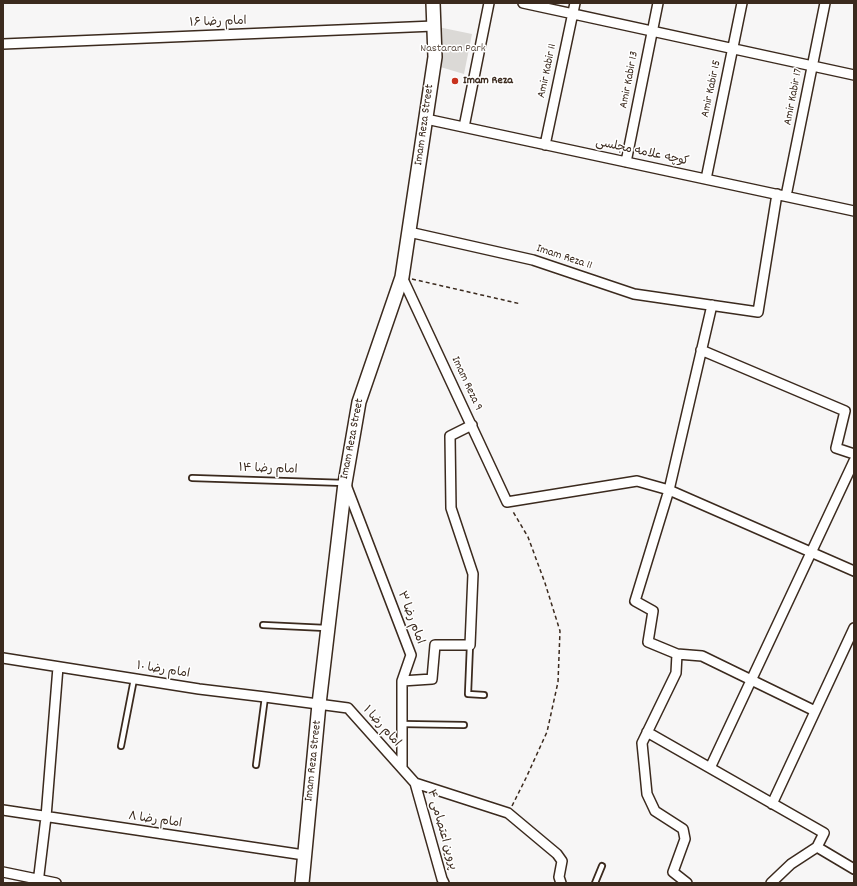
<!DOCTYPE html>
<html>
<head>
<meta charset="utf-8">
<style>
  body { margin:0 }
  #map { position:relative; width:857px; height:886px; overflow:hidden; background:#f7f6f6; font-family:Dekko,sans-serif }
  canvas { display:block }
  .frame { position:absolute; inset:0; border:4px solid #3b2a1e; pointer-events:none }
</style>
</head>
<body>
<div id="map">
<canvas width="857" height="886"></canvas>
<div class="frame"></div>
</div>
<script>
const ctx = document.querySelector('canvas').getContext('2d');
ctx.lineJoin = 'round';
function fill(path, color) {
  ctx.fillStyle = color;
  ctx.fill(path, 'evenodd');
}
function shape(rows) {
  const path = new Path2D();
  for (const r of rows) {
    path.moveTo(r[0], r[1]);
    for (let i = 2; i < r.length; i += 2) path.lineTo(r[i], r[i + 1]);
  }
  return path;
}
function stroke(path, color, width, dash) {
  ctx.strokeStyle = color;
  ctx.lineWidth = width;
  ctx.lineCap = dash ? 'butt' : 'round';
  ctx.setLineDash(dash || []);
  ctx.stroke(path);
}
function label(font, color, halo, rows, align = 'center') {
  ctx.font = font + ' Dekko,"Playpen Sans Arabic",sans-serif';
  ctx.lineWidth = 3;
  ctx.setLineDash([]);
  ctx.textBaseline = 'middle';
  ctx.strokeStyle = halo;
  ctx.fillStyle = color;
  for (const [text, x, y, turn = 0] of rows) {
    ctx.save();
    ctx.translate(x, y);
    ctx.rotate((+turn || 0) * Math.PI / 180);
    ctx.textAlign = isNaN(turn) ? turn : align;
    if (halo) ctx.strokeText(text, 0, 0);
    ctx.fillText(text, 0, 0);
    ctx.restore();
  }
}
fill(shape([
  [438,27,472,34,464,74,437,66]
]), '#dbd9d6');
const lane = shape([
  [192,478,345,483],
  [263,625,326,628],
  [470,645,468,694,484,695],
  [402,724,464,725],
  [121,746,134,679],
  [256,765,265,697],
  [595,883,602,866]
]);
const street = shape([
  [523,3,854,75],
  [3,44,434,26],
  [426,119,854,211],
  [464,127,489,3],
  [545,145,575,3],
  [626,162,658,3],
  [706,179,742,3],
  [786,196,825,3],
  [409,232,533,260,634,294,758,312,777,194],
  [402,277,507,502,637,481,669,490,854,571],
  [712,305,669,490,635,601,653,611,648,642,677,654,702,656,815,711],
  [701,350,845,411,836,448,854,454],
  [346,485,411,655,402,681,402,768],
  [677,654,676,673,642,743,647,794,655,811,683,829,685,839,673,872,687,883],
  [3,658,199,689,265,697,348,708,415,783,442,879,444,883],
  [402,681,432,679,435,645,470,645,473,574,451,508,450,436,472,425],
  [647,732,824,833,817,847,791,864,771,883],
  [710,768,854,461],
  [415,783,508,813,557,854,562,861,559,877,561,883],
  [772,804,854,628],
  [3,810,304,855],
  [817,847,854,869],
  [3,872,56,883],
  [38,883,46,817,58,667]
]);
const secondary = shape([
  [302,883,319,704,345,483,359,402,402,277,435,57,433,3]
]);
stroke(lane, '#3b2a1e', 8);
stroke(street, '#3b2a1e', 12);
stroke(secondary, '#3b2a1e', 16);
stroke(shape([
  [412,279,521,304],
  [512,806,526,778,547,732,558,682,560,631,545,583,528,537,512,510]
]), '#3b2a1e', 1.5, [4, 3]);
stroke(lane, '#fff', 4.5);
stroke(street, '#fff', 9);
stroke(secondary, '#fff', 13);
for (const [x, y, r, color] of [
  [455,81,4,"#c8321e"]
]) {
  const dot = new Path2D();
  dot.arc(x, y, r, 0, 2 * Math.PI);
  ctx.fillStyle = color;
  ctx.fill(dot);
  stroke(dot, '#fff', 1.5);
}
label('12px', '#3b2a1e', '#fff', [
  ["امام رضا ۱۶",218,23,-2],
  ["Amir Kabir 11",548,71,-78],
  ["Amir Kabir 13",630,80,-79],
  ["Amir Kabir 15",712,89,-78],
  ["Amir Kabir 17",794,97,-79],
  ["Imam Reza Street",425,125,-82],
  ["کوچه علامه مجلسی",642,153,12],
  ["Imam Reza 11",564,258,18],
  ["Imam Reza 9",466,384,65],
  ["Imam Reza Street",353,439,-79],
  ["امام رضا ۱۴",268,470,2],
  ["امام رضا ۳",410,618,69],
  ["امام رضا ۱۰",163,671,9],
  ["امام رضا ۱",381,727,48],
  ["Imam Reza Street",314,761,-84],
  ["امام رضا ۸",155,821,8],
  ["پروین اعتصامی ۴",441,830,74]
]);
label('12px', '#63564c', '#fff', [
  ["Nastaran Park",453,49]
]);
label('bold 12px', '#3b2a1e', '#fff', [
  ["Imam Reza",463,81]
], 'left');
</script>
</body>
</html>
